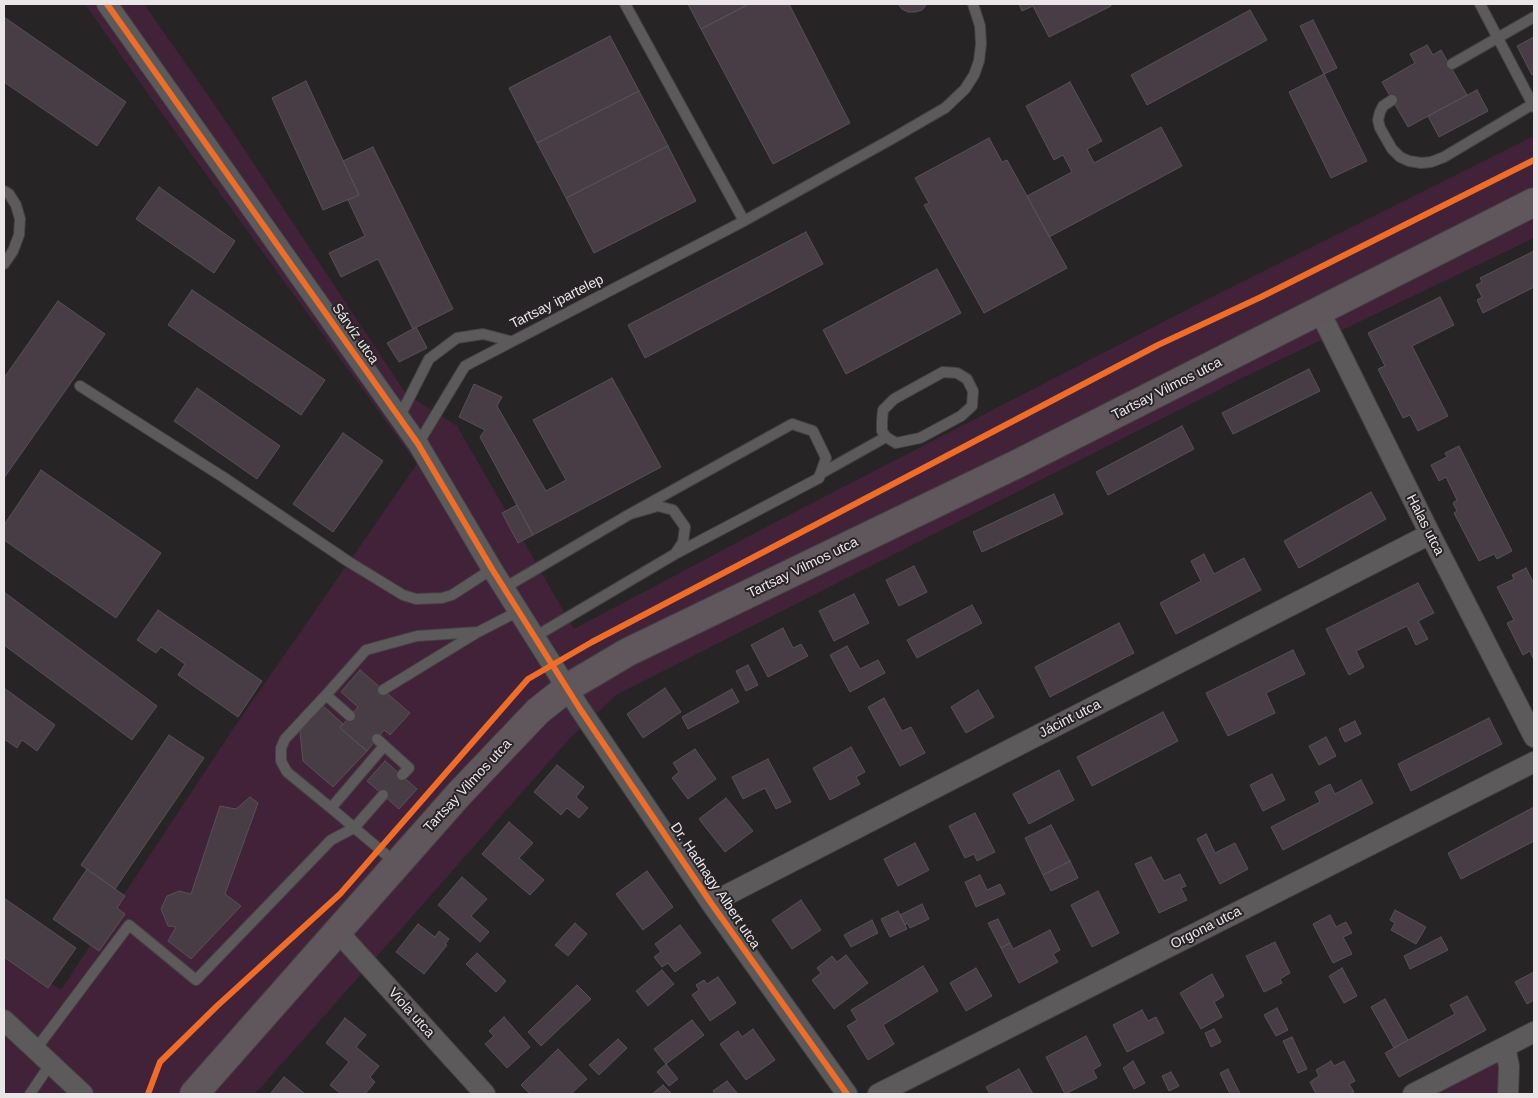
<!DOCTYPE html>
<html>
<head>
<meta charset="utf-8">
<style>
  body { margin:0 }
  #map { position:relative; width:1538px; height:1098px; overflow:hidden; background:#272426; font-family:Helvetica,sans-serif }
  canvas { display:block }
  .frame { position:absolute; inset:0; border:5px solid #eae6e8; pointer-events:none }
</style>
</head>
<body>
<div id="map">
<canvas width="1538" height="1098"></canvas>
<div class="frame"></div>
</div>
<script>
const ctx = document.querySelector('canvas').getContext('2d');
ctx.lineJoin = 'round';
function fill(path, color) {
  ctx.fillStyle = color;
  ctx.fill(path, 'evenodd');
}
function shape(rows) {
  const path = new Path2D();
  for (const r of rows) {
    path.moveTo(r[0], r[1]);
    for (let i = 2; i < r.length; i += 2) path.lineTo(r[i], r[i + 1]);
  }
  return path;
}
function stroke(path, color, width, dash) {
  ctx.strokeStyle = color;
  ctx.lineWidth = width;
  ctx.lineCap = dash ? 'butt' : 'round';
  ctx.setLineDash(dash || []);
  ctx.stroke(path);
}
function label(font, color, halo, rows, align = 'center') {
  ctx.font = font + ' Helvetica,sans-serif';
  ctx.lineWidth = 4;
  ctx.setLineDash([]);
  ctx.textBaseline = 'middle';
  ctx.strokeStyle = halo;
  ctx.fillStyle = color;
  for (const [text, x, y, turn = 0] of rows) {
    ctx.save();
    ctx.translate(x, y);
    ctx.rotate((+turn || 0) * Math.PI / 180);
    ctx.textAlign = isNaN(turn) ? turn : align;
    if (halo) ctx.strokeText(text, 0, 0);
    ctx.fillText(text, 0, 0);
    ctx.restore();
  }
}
fill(shape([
  [85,4,144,4,221,114,406,394,457,426,574,629,789,515,1202,302,1534,136,1534,238,1242,378,616,695,570,738,255,1094,4,1094,4,952,61,990,231,732,417,464,163,115],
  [1499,1057,1502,1094,1425,1094]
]), '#422238');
const building = shape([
  [688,4,749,4,701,29,688,4],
  [749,4,789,4,850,123,773,164,701,29,749,4],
  [898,4,927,4,922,10,915,12,908,12,902,9,898,4],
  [1019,4,1110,4,1111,6,1049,37,1033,6,1022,11,1019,4],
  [1250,10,1267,40,1147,105,1131,75,1250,10],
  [4,17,126,102,97,146,4,82,4,17],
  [1313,20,1337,68,1324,74,1300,26,1313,20],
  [610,36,639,91,537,143,509,88,610,36],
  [1534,37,1534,73,1532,75,1517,46,1534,37],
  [1427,45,1433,55,1441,50,1467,95,1408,127,1382,82,1415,63,1410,54,1427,45],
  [1324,74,1367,161,1331,178,1289,92,1324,74],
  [306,81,359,195,323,210,272,98,306,81],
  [1070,82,1102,141,1087,149,1094,163,1161,127,1182,166,1049,237,1027,196,1072,172,1063,155,1054,160,1026,106,1070,82],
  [1477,90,1488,111,1439,137,1428,116,1477,90],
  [639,91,668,146,566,198,537,143,639,91],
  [989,138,1002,162,1007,160,1067,268,984,313,924,205,929,203,915,178,989,138],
  [668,146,696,201,594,253,566,198,668,146],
  [373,147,453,309,413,329,378,259,341,277,329,253,365,236,348,200,359,195,343,161,373,147],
  [159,187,235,241,214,273,136,219,159,187],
  [806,232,823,264,645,358,628,325,806,232],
  [1534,251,1534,287,1483,313,1477,300,1482,297,1476,285,1482,282,1480,278,1534,251],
  [937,269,961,313,846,374,823,330,937,269],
  [192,290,325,380,301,415,168,325,192,290],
  [1440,297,1454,325,1412,346,1448,416,1418,431,1410,415,1403,418,1378,369,1385,366,1368,333,1440,297],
  [58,301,105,334,4,478,4,378,58,301],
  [416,327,427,348,399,362,387,343,416,327],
  [1309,369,1320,391,1233,434,1222,413,1309,369],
  [612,378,661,467,533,535,480,437,485,430,459,417,474,384,502,397,497,406,546,491,566,480,533,420,612,378],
  [197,388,280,446,257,479,174,421,197,388],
  [1182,426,1194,449,1108,495,1096,472,1182,426],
  [343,433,383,461,333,532,293,504,343,433],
  [1459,446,1512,551,1497,559,1494,554,1479,561,1454,513,1457,511,1453,503,1457,500,1446,477,1439,481,1431,465,1447,457,1445,453,1459,446],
  [41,470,161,553,116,618,4,540,4,525,41,470],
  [1371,492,1386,519,1299,568,1284,541,1371,492],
  [1054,494,1063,514,982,552,973,532,1054,494],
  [517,505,533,535,518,543,502,513,517,505],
  [1204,554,1214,574,1244,558,1261,590,1176,634,1160,603,1201,581,1191,561,1204,554],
  [914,566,927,592,899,606,886,580,914,566],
  [1526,568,1534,584,1534,660,1530,651,1523,655,1507,623,1514,620,1497,587,1514,579,1512,575,1526,568],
  [1418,583,1434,613,1418,621,1428,639,1416,645,1407,626,1356,651,1364,667,1349,675,1326,629,1418,583],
  [4,592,157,706,132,740,4,645,4,592],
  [854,594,869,623,834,641,819,611,854,594],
  [972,605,982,623,917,658,907,640,972,605],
  [158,610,262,681,238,717,178,675,185,664,161,647,156,653,137,640,158,610],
  [1119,623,1134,653,1050,697,1035,667,1119,623],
  [783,628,793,648,801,644,808,656,768,677,751,645,783,628],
  [847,646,860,669,878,660,885,673,850,692,830,655,847,646],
  [1293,650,1305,674,1266,693,1275,713,1228,736,1206,693,1293,650],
  [748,665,758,685,746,691,736,671,748,665],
  [360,670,410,713,390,735,384,730,367,751,340,728,358,707,341,692,360,670],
  [4,688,55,725,37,751,22,740,17,748,4,739,4,688],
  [665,688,681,712,643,738,627,714,665,688],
  [732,689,739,702,688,729,682,717,732,689],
  [978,690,994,717,966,733,951,707,978,690],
  [884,698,902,731,911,727,925,753,900,766,868,707,884,698],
  [322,705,343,724,340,728,367,751,333,787,303,761,300,732,322,705],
  [1163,712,1178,741,1092,786,1077,757,1163,712],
  [1489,718,1502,744,1411,791,1398,764,1489,718],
  [1355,721,1361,734,1345,742,1339,729,1355,721],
  [169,735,204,758,115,889,81,865,169,735],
  [1326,737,1336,756,1319,765,1309,746,1326,737],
  [851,747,865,772,856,777,860,784,830,800,813,768,851,747],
  [695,749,716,779,688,799,672,778,679,772,673,763,695,749],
  [768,759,791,802,776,809,765,788,743,799,732,777,768,759],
  [385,761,417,789,399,809,367,781,385,761],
  [557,765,584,787,576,797,588,808,579,818,567,808,561,815,534,792,557,765],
  [1059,770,1074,800,1029,824,1013,794,1059,770],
  [1272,774,1285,800,1263,811,1250,785,1272,774],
  [1361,780,1373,803,1283,850,1271,827,1320,802,1315,792,1330,784,1335,794,1361,780],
  [250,797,258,803,225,894,241,906,191,959,168,941,176,927,168,926,161,909,167,896,179,891,191,894,220,806,236,809,250,797],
  [726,798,753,831,725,852,699,819,726,798],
  [1534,807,1534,841,1461,879,1448,853,1534,807],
  [975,813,995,852,977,861,974,854,965,858,949,826,975,813],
  [509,822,533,843,519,858,544,880,530,895,482,854,509,822],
  [1051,825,1070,861,1043,875,1025,838,1051,825],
  [1206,834,1215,853,1235,843,1248,869,1220,884,1197,839,1206,834],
  [915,843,929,870,898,886,884,859,915,843],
  [1151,857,1164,881,1180,874,1186,886,1181,888,1187,900,1159,913,1135,864,1151,857],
  [1070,861,1078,878,1051,891,1043,875,1070,861],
  [87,869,125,896,117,908,125,914,99,951,53,919,87,869],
  [647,871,673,907,643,930,616,894,647,871],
  [980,875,987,890,1000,884,1005,894,976,907,965,882,980,875],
  [462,877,487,899,471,916,489,932,480,942,438,905,462,877],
  [1098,891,1119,933,1092,947,1071,905,1098,891],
  [4,898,76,948,48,988,4,957,4,898],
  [801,900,821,930,792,949,772,920,801,900],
  [922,904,929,919,910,928,907,923,905,925,900,915,922,904],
  [1395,910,1426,927,1416,944,1391,930,1395,923,1390,920,1395,910],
  [898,911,907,929,890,937,881,919,898,911],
  [1330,915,1336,927,1346,922,1352,933,1343,937,1352,954,1333,963,1313,924,1330,915],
  [998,919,1010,943,1001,948,988,923,998,919],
  [872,920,878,933,851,947,844,935,872,920],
  [575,923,587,934,568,956,555,945,575,923],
  [418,924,435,937,439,931,449,939,445,944,447,945,424,974,396,952,418,924],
  [680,925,701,953,675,972,668,963,662,967,654,957,661,952,655,944,680,925],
  [1050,930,1060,950,1053,954,1058,962,1019,983,1001,948,1010,943,1013,949,1050,930],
  [1441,937,1448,950,1410,969,1404,956,1441,937],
  [1275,942,1290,973,1280,979,1282,983,1264,992,1246,956,1275,942],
  [477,953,506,981,496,992,466,964,477,953],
  [846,955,868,983,834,1009,812,980,821,973,817,968,832,956,837,962,846,955],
  [923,966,938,991,883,1025,894,1044,868,1060,847,1026,857,1020,851,1010,923,966],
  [976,968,992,996,966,1011,950,983,976,968],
  [1342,968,1357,996,1344,1003,1329,976,1342,968],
  [662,970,674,984,648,1006,636,991,662,970],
  [1534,972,1534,1000,1527,1004,1515,982,1534,972],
  [1212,974,1224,996,1214,1002,1222,1017,1201,1029,1180,993,1212,974],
  [718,977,736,1003,710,1021,692,995,699,990,696,985,704,980,707,984,718,977],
  [577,985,591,999,541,1046,528,1032,577,985],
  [1467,996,1486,1030,1399,1077,1385,1053,1455,1014,1450,1005,1467,996],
  [1385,999,1408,1040,1394,1048,1371,1007,1385,999],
  [1277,1008,1288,1030,1276,1036,1264,1015,1277,1008],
  [1142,1010,1148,1021,1156,1017,1164,1033,1127,1052,1113,1025,1142,1010],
  [504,1017,530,1047,507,1068,485,1044,494,1036,489,1031,504,1017],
  [345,1018,366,1035,356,1047,379,1066,370,1077,375,1082,365,1094,341,1094,330,1085,349,1062,326,1043,345,1018],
  [692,1020,704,1035,666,1064,654,1049,692,1020],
  [753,1029,775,1060,746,1080,720,1044,738,1031,742,1037,753,1029],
  [1214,1029,1221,1042,1211,1047,1205,1033,1214,1029],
  [1086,1036,1101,1065,1093,1070,1097,1078,1065,1094,1046,1057,1086,1036],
  [1292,1037,1307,1069,1298,1073,1283,1041,1292,1037],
  [618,1039,627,1048,599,1075,589,1065,618,1039],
  [558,1049,587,1079,571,1094,530,1094,521,1085,558,1049],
  [1133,1061,1145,1083,1134,1089,1123,1068,1133,1061],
  [1331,1061,1334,1066,1344,1061,1355,1081,1349,1084,1354,1092,1350,1094,1316,1094,1310,1082,1319,1076,1316,1070,1331,1061],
  [666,1064,678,1079,669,1086,657,1072,666,1064],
  [1019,1069,1033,1094,990,1094,986,1087,1019,1069],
  [1228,1069,1240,1094,1230,1094,1220,1073,1228,1069],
  [1171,1072,1179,1086,1169,1091,1162,1076,1171,1072],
  [284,1077,305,1094,270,1094,284,1077],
  [727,1081,738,1094,715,1094,713,1091,727,1081],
  [663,1085,672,1094,652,1094,663,1085]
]);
fill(building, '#493d45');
stroke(building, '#555254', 1);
const service = shape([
  [625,4,744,221],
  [1480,4,1534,107],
  [1452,64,1534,17],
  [1392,100,1383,106,1380,112,1378,120,1380,128,1392,149,1400,157,1409,161,1421,163,1431,162,1444,157,1533,104],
  [4,191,9,194,16,205,20,219,19,235,13,251,4,264],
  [943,372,957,373,967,379,973,391,972,406,961,416,920,438,896,443,886,437,882,431,882,421,883,410,894,399,943,372],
  [80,386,223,477,349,562,403,595,416,599,442,598,452,595,492,569],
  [399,418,429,359,457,338,483,334,510,341],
  [418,444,465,366,744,221,888,141,945,108,965,89,974,75,979,61,981,44,980,26,973,4],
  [820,474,886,437],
  [630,514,792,424,813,431,826,458,819,478,675,554],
  [504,588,630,514,658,506,673,510,685,527,683,542,675,554,536,636],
  [383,690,478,632,519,611],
  [326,695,366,650,417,636,478,632],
  [377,739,409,768,402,775],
  [384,746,331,808,397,864],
  [331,808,287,772,281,761,281,748,285,739,326,695,350,716],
  [36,1049,129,925,196,980,331,840,354,828,383,795],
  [30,1094,51,1063]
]);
const minor = shape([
  [107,4,418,444,492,569,580,709,711,903,847,1094],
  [1320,312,1430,534,1534,737],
  [711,903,1430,534],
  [338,932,485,1094],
  [4,1020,83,1094],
  [1505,1047,1509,1066,1508,1094],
  [878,1094,1534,762],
  [1413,1094,1534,1032]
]);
const primary = shape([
  [194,1094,459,794,538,711,567,688,628,652,1017,464,1534,202]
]);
stroke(service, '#444142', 12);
stroke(minor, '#444142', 22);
stroke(primary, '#444142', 30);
stroke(service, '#5c5a5b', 10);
stroke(minor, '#5c5a5b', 20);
stroke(primary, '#5f575c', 28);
stroke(shape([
  [107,4,418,444,492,569,580,709,711,903,847,1094],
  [148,1094,160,1062,217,1006,340,894,528,679,592,642,1158,345,1261,297,1534,160]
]), '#ee6e29', 6);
label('14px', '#eae6e8', '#282326', [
  ["Tartsay ipartelep",557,302,-27],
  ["Sárvíz utca",355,334,55],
  ["Tartsay Vilmos utca",1167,389,-27],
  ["Halas utca",1425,525,63],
  ["Tartsay Vilmos utca",803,568,-26],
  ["Jácint utca",1070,719,-27],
  ["Tartsay Vilmos utca",468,786,-47],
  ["Dr. Hadnagy Albert utca",715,886,56],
  ["Orgona utca",1206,928,-27],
  ["Viola utca",411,1013,48]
]);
</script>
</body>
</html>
